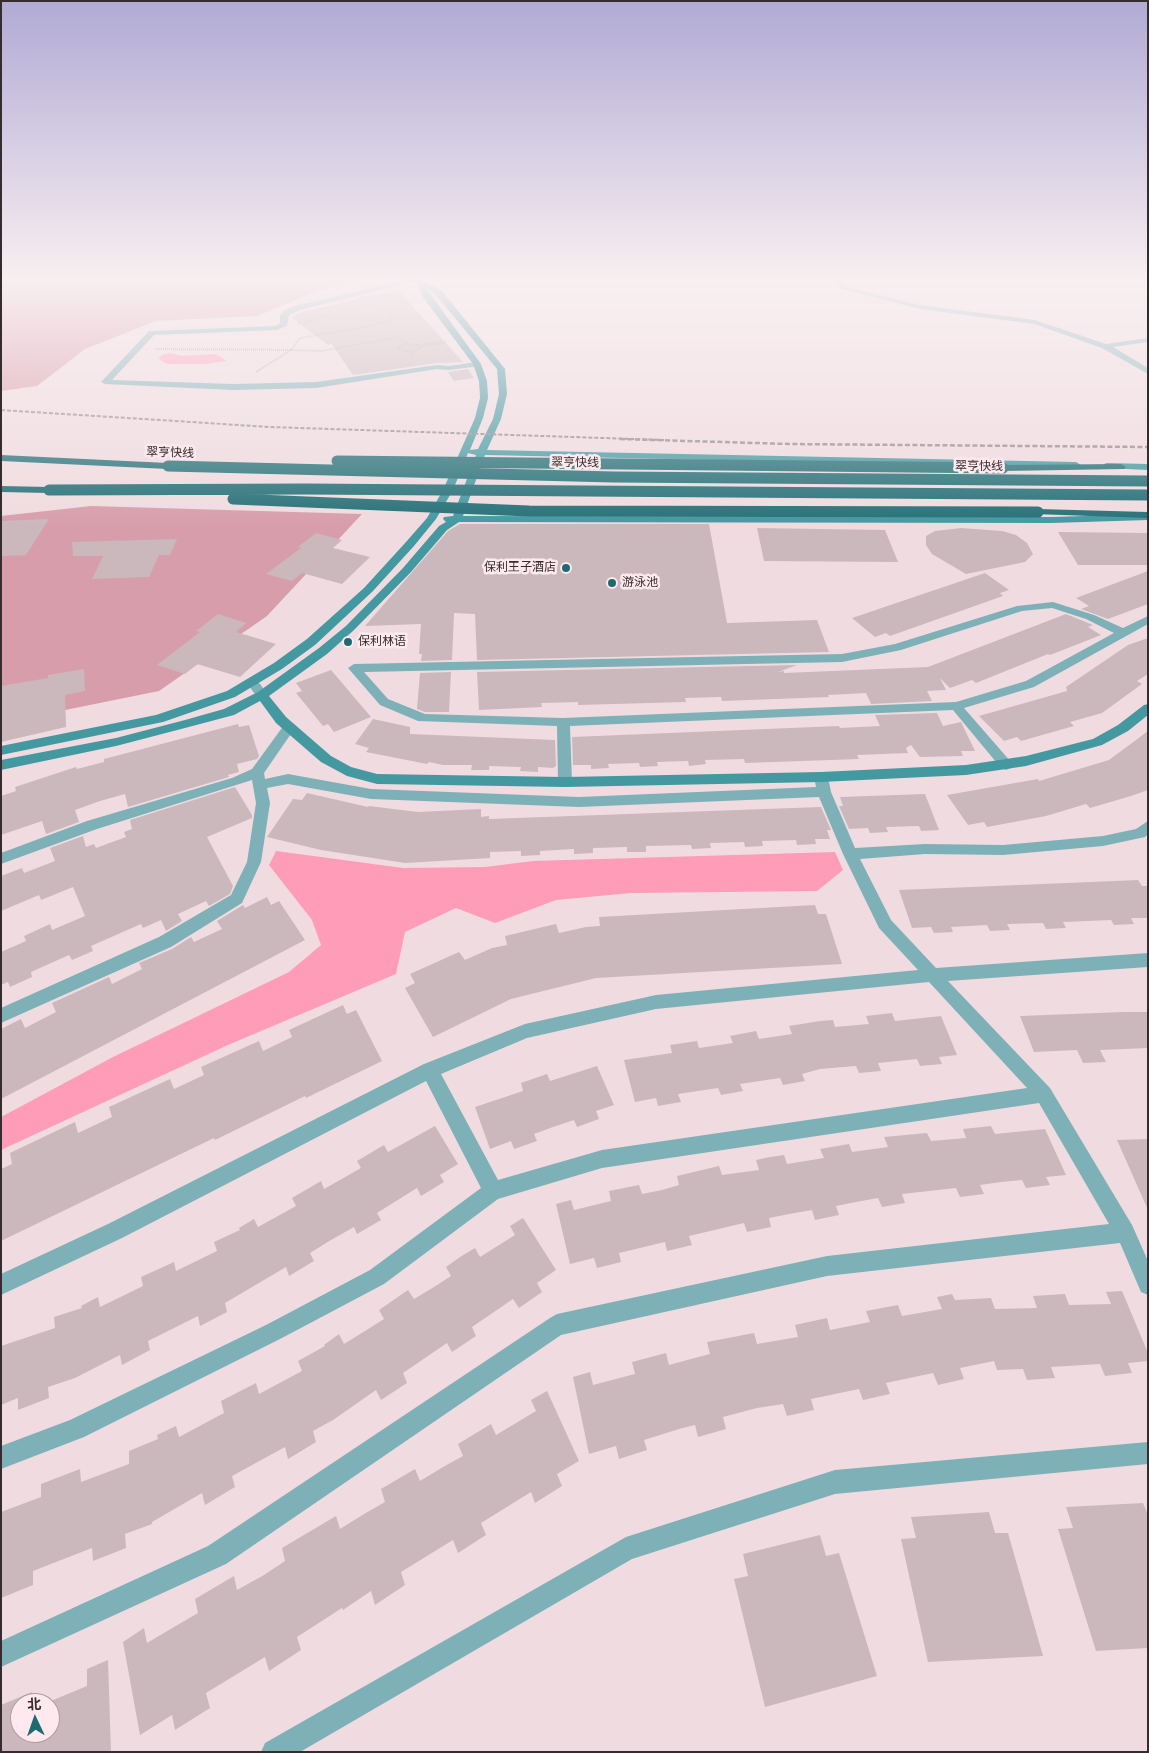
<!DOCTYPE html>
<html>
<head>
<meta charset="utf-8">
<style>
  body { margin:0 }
  #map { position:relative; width:1149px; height:1753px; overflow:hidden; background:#f0dce0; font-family:Arial,"Noto Sans SC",sans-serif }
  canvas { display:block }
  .frame { position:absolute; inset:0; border:2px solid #342c2e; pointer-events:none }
  .north { position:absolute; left:10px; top:1693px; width:50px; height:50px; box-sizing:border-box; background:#fde9ee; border:1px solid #ad9da1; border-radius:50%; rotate:357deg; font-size:14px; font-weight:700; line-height:20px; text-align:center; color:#342c2e }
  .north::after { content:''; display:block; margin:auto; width:18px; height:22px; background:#1e6a71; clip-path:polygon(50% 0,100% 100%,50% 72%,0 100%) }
</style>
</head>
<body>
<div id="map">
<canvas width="1149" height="1753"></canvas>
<div class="frame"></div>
<div class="north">北</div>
</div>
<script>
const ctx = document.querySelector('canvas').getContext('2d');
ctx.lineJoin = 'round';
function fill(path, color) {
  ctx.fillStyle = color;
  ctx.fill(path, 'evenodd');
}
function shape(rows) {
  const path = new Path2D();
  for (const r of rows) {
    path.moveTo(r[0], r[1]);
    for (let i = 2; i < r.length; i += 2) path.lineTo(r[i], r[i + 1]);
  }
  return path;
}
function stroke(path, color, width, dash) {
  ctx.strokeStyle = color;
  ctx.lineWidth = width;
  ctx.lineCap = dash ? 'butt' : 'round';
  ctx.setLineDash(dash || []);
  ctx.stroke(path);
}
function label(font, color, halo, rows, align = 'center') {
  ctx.font = font + ' Arial,"Noto Sans SC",sans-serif';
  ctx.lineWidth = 5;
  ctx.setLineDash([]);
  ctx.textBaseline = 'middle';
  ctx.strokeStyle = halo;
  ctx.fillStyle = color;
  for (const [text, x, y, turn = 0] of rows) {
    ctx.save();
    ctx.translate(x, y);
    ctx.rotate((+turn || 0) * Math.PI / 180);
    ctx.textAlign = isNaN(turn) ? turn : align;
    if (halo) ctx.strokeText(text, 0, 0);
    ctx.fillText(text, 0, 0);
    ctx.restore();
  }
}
fill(shape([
  [1,280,359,280,315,292,257,316,156,321,85,349,37,386,1,391],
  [91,506,362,514,267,616,159,691,1,723,1,516]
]), '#d89dab');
fill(shape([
  [170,353,182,356,216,354,227,361,205,364,169,364,165,363,158,358,162,355],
  [276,851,403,868,485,867,533,861,835,852,843,870,817,891,631,893,556,900,495,923,456,908,405,932,396,974,228,1045,1,1150,1,1117,113,1057,289,972,321,945,312,920,269,865]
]), '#ff9cb7');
fill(shape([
  [399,291,463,362,437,363,353,375,331,343,328,345,291,317,301,312,359,299,358,298,362,297],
  [468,369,474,378,454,381,448,372],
  [49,519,26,555,1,556,1,521],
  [460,524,709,524,727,623,817,620,829,652,477,660,475,614,454,613,452,660,421,661,422,654,419,654,421,624,365,626,448,531],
  [757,528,885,530,898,562,764,561],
  [961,528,1002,531,1016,535,1027,543,1033,554,1025,562,966,574,932,554,926,545,926,536,935,531],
  [1058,532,1148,533,1148,565,1078,565],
  [316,533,342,540,333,548,370,557,342,584,302,573,292,581,266,574,301,548,298,547],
  [177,539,170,555,159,555,149,577,92,579,103,556,73,556,72,542],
  [1148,571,1148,604,1108,619,1081,609,1089,606,1076,598],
  [985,573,1009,590,1000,593,1003,596,890,636,886,633,875,637,852,618],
  [218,614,246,623,236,632,276,644,240,677,197,664,185,674,157,665,200,632,196,631],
  [1066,614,1093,625,1088,627,1101,635,1050,655,1048,654,976,683,972,680,950,688,940,678,946,690,927,691,932,701,871,704,866,693,828,695,829,697,722,701,721,697,685,698,686,702,578,705,578,702,541,703,542,707,479,710,477,672,797,665,778,672,784,671,784,673,928,667],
  [1148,638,1148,674,1137,681,1142,684,1102,713,1070,722,1074,726,1021,741,1017,737,1004,741,979,716,1067,691,1066,687,1128,645],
  [84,669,85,691,65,695,66,727,1,742,1,686,48,678,48,675],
  [331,670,371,717,334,732,328,724,323,726,296,693,302,691,296,683],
  [451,672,449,712,425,712,417,709,420,673],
  [937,713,943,726,961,722,975,751,961,751,963,756,920,757,911,745,906,748,908,753,857,755,859,759,745,763,744,759,705,760,706,764,689,766,688,761,657,762,658,766,640,767,639,763,608,764,609,768,591,769,591,765,573,765,572,737,839,726,840,728,880,726,875,715],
  [373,719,410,727,410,734,555,740,556,766,553,768,538,767,538,772,520,771,521,767,489,766,489,770,471,770,472,765,443,765,429,762,427,764,366,752,369,748,355,744],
  [238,724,239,727,249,725,259,756,257,759,237,764,239,772,228,775,229,777,128,807,125,794,100,801,75,810,79,822,46,834,42,821,1,835,1,796,16,791,15,787,76,767,77,769,104,762,104,759],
  [1148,731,1148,790,1131,796,1090,808,1086,804,1046,816,987,827,984,822,968,825,947,795,1038,779,1039,781,1109,760],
  [235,787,252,815,252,818,207,837,233,886,230,894,209,906,206,901,178,914,182,921,166,931,161,920,143,928,141,924,91,946,93,951,72,960,69,955,31,972,32,977,10,987,8,982,1,985,1,952,26,941,24,936,50,924,52,930,85,916,73,887,41,900,39,895,1,911,1,876,22,868,24,873,55,861,50,848,83,836,86,847,94,844,96,848,126,837,124,832,132,829,130,820],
  [307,793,368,807,369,806,418,812,481,809,481,817,489,816,489,819,821,807,831,830,827,830,830,839,815,839,816,844,797,845,796,840,762,841,763,846,745,847,744,842,710,843,711,848,692,849,691,845,646,846,646,852,627,852,627,847,593,848,593,853,574,854,574,849,540,851,540,855,521,856,521,851,490,852,490,858,405,863,321,850,267,837,293,799,302,800],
  [925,794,939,830,921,831,919,826,886,827,888,832,870,833,868,828,849,829,839,806,843,806,840,797],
  [1138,880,1142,886,1148,886,1148,918,1131,918,1134,924,1114,925,1111,920,1063,922,1066,928,1046,929,1043,923,1007,924,1010,930,990,931,987,925,951,927,953,932,934,933,931,927,912,928,899,890],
  [267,897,271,905,279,901,305,940,1,1099,1,1029,21,1019,25,1028,56,1012,52,1003,109,977,112,984,142,969,139,963,172,949,191,937,194,942,222,929,217,921,243,905,245,908],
  [815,905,818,914,826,914,842,964,596,978,511,999,433,1037,405,988,415,983,410,974,459,952,465,960,492,948,507,945,505,936,556,924,559,933,586,927,600,926,599,917],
  [343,1005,347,1014,356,1010,382,1061,306,1098,305,1096,215,1140,214,1138,1,1241,1,1169,12,1164,10,1153,75,1122,78,1133,112,1117,109,1107,170,1079,174,1089,204,1075,201,1067,259,1041,263,1051,292,1037,289,1030],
  [1123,1012,1148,1012,1148,1048,1100,1050,1106,1062,1083,1063,1077,1050,1034,1052,1020,1016],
  [892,1013,895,1021,941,1016,957,1055,939,1057,942,1064,920,1066,917,1059,878,1063,881,1071,859,1073,856,1066,820,1069,802,1074,805,1081,783,1085,780,1078,740,1084,743,1091,721,1095,718,1088,678,1094,681,1102,658,1106,656,1098,635,1102,624,1060,672,1053,670,1045,697,1041,699,1048,733,1043,730,1036,756,1031,759,1039,792,1034,789,1026,820,1021,833,1020,835,1027,869,1024,866,1016],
  [597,1066,614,1105,596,1111,599,1119,577,1127,574,1120,553,1127,534,1134,537,1141,514,1149,511,1141,490,1149,475,1107,523,1091,521,1083,547,1074,550,1081],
  [435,1126,458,1164,440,1175,444,1182,421,1196,417,1188,377,1213,381,1220,357,1234,354,1227,331,1240,310,1253,314,1261,289,1276,286,1267,225,1303,227,1312,200,1326,198,1316,148,1341,150,1350,122,1365,120,1355,75,1378,48,1387,49,1398,18,1410,18,1398,1,1405,1,1346,55,1328,54,1317,82,1308,81,1306,98,1297,100,1307,143,1286,141,1277,174,1262,176,1271,217,1251,214,1242,240,1230,239,1228,254,1219,258,1227,296,1206,292,1198,321,1181,324,1189,361,1168,357,1161,384,1145,388,1152],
  [991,1126,995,1134,1045,1129,1066,1175,1046,1177,1050,1185,1026,1188,1022,1180,1001,1182,980,1185,984,1194,960,1197,956,1188,902,1194,905,1203,882,1207,878,1198,856,1202,836,1206,839,1215,815,1220,812,1210,789,1214,769,1218,771,1227,747,1232,744,1223,689,1236,692,1245,667,1251,665,1242,619,1253,621,1262,597,1268,594,1258,570,1264,556,1204,571,1200,574,1210,611,1201,609,1191,639,1185,642,1194,662,1190,679,1185,677,1176,719,1166,722,1175,759,1170,756,1160,770,1157,784,1155,787,1164,824,1158,820,1149,849,1144,852,1152,888,1147,884,1137,927,1133,931,1141,966,1138,963,1129],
  [1148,1139,1148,1210,1117,1140],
  [523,1218,556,1270,537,1283,542,1292,519,1308,513,1299,472,1327,476,1336,452,1352,447,1343,403,1373,407,1383,381,1400,376,1390,333,1420,313,1431,316,1442,288,1459,285,1447,232,1476,235,1487,205,1505,202,1493,152,1522,152,1524,125,1534,126,1548,93,1561,92,1548,33,1571,33,1585,1,1598,1,1512,41,1497,41,1484,80,1469,81,1482,129,1464,129,1451,158,1439,157,1435,176,1426,179,1437,224,1413,221,1401,256,1383,259,1394,302,1371,298,1361,325,1346,324,1345,339,1334,344,1344,365,1331,384,1319,379,1310,408,1290,414,1299,434,1287,451,1276,446,1267,460,1257,475,1248,480,1257,515,1235,510,1226],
  [1122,1291,1148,1353,1148,1361,1128,1363,1132,1373,1105,1376,1100,1364,1051,1367,1055,1378,1027,1380,1023,1369,997,1370,994,1361,960,1368,964,1379,938,1385,933,1373,886,1383,890,1394,863,1400,859,1389,811,1399,814,1410,787,1416,783,1404,757,1408,723,1417,726,1429,698,1437,695,1425,679,1429,644,1440,647,1450,619,1459,616,1446,589,1454,573,1377,590,1372,593,1385,635,1374,632,1362,666,1353,669,1365,691,1359,710,1354,707,1342,754,1333,757,1344,798,1337,795,1325,827,1318,830,1330,870,1322,866,1311,898,1305,902,1316,942,1309,937,1297,952,1294,955,1300,991,1298,995,1309,1037,1308,1033,1296,1065,1294,1069,1305,1111,1304,1106,1292],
  [547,1391,579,1461,557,1474,562,1486,535,1503,531,1492,481,1523,486,1535,458,1553,453,1540,401,1572,405,1585,375,1605,371,1591,343,1610,342,1608,297,1637,301,1650,269,1671,265,1657,206,1693,210,1708,175,1730,172,1715,140,1735,123,1642,144,1628,147,1643,174,1627,198,1613,195,1599,234,1576,237,1590,264,1575,285,1561,282,1548,336,1516,340,1529,364,1514,385,1502,381,1489,415,1469,420,1481,443,1467,463,1456,458,1444,491,1424,496,1435,536,1411,531,1400],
  [1143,1503,1148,1515,1148,1648,1096,1651,1058,1529,1073,1528,1066,1507],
  [989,1512,995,1533,1008,1533,1043,1656,928,1662,901,1539,916,1538,911,1517],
  [820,1535,826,1556,839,1553,877,1676,765,1707,734,1579,748,1576,743,1554],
  [108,1660,111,1752,1,1752,1,1705,32,1692,31,1703,20,1703,20,1733,50,1733,50,1703,46,1703,87,1686,87,1669]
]), '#cbb8bc');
stroke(shape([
  [298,324,328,316],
  [408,344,417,345,420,348,409,352,398,349,402,345,408,344],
  [417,345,442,341],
  [420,347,446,342],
  [155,349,291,350,300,338,371,326,390,320,391,315,380,307,361,307],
  [411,358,413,352],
  [256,372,291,350,322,351,398,337,408,344]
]), '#b2a2a5', 2, [1, 1]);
fill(shape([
  [405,280,422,280,300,310,289,315,287,326,277,330,154,335,112,380,233,384,316,382,437,365,449,366,477,362,480,362,480,366,449,370,437,369,316,388,233,390,105,384,101,382,149,331,275,326,280,323,280,316,283,311,294,306,405,280],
  [832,280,840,280,846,287,920,305,1035,320,1106,344,1148,338,1148,342,1113,347,1148,368,1148,374,1102,348,1034,324,920,309,842,289,832,280],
  [1053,602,1094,615,1123,628,1148,616,1148,624,1034,687,964,708,1011,762,1013,765,1011,768,1006,770,1001,768,953,710,570,726,572,782,570,785,565,787,560,785,558,782,557,726,418,721,380,705,348,668,354,664,842,654,895,644,1017,606,1053,602],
  [1052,608,1086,619,1114,633,1026,681,956,702,563,718,425,714,388,699,364,672,842,662,901,650,1022,611,1052,608],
  [253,679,257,680,266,692,268,695,266,698,258,698,249,686,247,683,253,679],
  [289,724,295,728,264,773,265,779,288,774,371,789,579,797,816,787,814,777,816,774,821,772,826,774,828,777,831,792,855,848,925,844,1003,845,1103,836,1136,829,1148,821,1148,834,1145,837,1103,846,1003,855,925,854,860,859,891,920,936,968,1148,953,1148,967,948,981,1050,1088,1132,1225,1148,1261,1148,1295,1141,1292,1120,1243,827,1276,561,1335,226,1564,1,1667,1,1641,208,1546,550,1318,557,1314,827,1256,1109,1224,1039,1103,602,1168,498,1199,384,1284,280,1339,84,1437,1,1469,1,1446,70,1420,266,1325,370,1270,481,1188,426,1081,122,1238,1,1295,1,1274,108,1224,424,1064,525,1024,656,995,918,970,879,928,843,854,819,797,579,807,371,799,288,784,267,788,270,803,261,862,242,903,171,947,1,1023,1,1008,159,937,231,895,247,862,256,803,252,780,97,829,1,864,1,853,87,821,232,778,252,769,284,725,289,724],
  [929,982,1027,1088,602,1150,498,1180,441,1074,527,1038,656,1009,929,982],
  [1148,1442,1148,1464,835,1494,632,1559,300,1752,261,1752,265,1743,626,1537,835,1470,1148,1442]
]), '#7eb1b7');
fill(shape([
  [415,280,422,280,442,291,505,369,507,394,501,419,487,450,1076,462,1081,465,1076,468,485,455,463,516,1051,517,1148,514,1148,520,1051,523,459,522,447,530,411,572,354,630,327,654,269,696,286,717,331,756,351,767,377,774,565,777,821,772,966,765,1026,756,1093,739,1118,725,1144,705,1148,704,1148,715,1128,731,1102,745,1026,766,966,775,821,782,565,787,377,784,347,776,321,762,276,723,260,701,234,715,185,728,116,746,1,770,1,760,116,738,185,720,224,709,258,692,319,648,346,626,403,568,439,526,446,522,443,519,444,517,453,516,476,455,468,453,453,490,436,519,414,546,372,592,315,645,282,669,235,697,163,722,1,755,1,746,156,715,227,691,274,663,307,639,364,588,406,542,427,518,443,490,475,418,480,398,479,381,473,364,422,296,415,280],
  [426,288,436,295,497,369,499,394,493,419,478,449,470,450,483,418,488,398,487,381,481,364,426,288],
  [1107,463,1148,464,1148,470,1104,468,1104,464,1107,463]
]), '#4499a1');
fill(shape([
  [1,455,168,463,173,466,168,469,1,461,1,455],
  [1121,464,1126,467,1124,469,1003,471,998,468,1003,465,1121,464],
  [1,486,49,487,54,490,49,493,1,492,1,486],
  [1038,509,1148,512,1148,518,1034,514,1033,512,1038,509]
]), '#257077');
stroke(shape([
  [1,410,270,427,664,440]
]), '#96888b', 2, [4, 2]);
stroke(shape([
  [620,439,790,444,1148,447]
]), '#96888b', 2.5, [5, 2.5]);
stroke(shape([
  [337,461,1003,468],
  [168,466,614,477,1148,481],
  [49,490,305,489,1148,495],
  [233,499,529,511,1038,512]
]), '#257077', 11);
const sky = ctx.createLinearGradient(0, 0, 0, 526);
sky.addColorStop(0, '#b1aad4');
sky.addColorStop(0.53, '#f8eff1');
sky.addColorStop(1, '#f8eff100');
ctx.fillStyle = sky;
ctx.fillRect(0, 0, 1149, 526);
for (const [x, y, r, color] of [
  [566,568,5,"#1e6a71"],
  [612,583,5,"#1e6a71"],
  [348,642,5,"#1e6a71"]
]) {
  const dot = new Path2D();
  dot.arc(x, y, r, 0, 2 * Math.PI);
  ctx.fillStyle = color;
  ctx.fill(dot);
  stroke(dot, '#fde9ee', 2);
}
label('12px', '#342c2e', '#fde9ee', [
  ["翠亨快线",170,453,2],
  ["翠亨快线",575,463,1],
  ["翠亨快线",979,467]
]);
label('12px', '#342c2e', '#fde9ee', [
  ["保利王子酒店",556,568,"right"],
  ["游泳池",622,583],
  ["保利林语",358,642]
], 'left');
</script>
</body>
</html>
